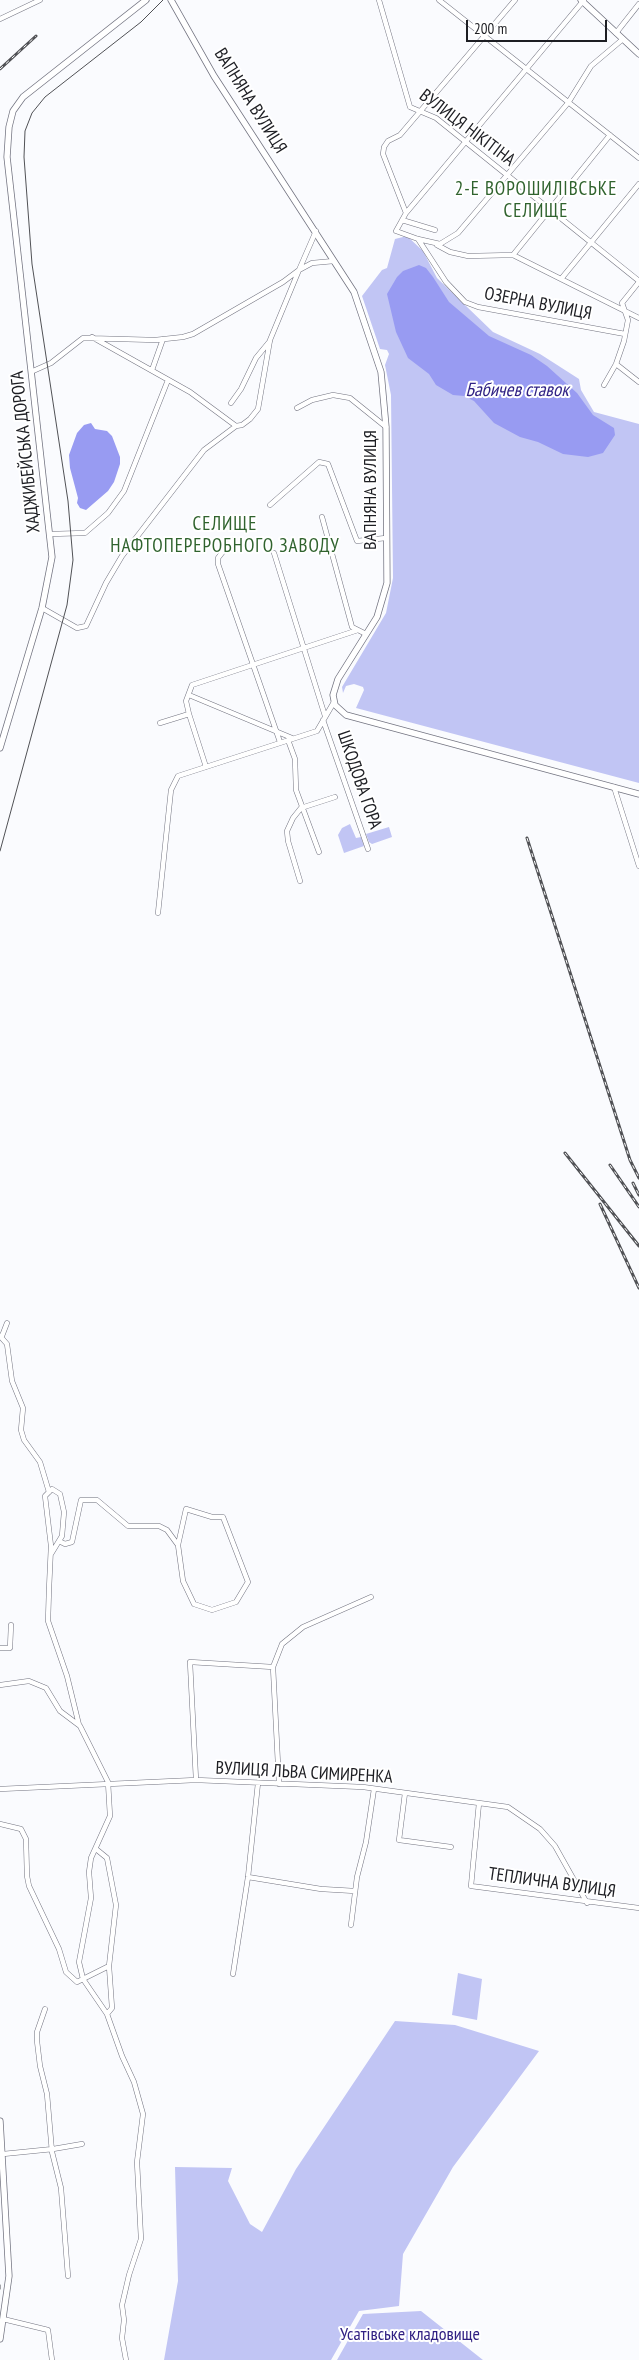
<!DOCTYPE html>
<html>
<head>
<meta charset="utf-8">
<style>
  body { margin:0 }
  #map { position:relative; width:639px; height:2360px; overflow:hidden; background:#fafbfe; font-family:"PT Sans Narrow",sans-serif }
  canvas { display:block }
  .scale { position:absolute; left:466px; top:20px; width:141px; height:22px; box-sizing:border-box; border:2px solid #1d1e23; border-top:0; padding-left:6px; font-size:15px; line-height:18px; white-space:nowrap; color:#1d1e23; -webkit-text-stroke:4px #fff; paint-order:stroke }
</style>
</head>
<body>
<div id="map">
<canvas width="639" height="2360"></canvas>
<div class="scale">200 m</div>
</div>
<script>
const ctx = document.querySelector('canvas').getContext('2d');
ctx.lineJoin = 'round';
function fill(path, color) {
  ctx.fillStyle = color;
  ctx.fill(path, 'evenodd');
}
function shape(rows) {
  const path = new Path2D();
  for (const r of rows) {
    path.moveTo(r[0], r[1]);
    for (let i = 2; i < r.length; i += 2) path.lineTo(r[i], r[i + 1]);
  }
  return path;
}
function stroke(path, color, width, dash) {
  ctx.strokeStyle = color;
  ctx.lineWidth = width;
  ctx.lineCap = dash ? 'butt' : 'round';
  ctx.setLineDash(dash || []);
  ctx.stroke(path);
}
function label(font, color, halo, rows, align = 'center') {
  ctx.font = font + ' "PT Sans Narrow",sans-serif';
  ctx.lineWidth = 4;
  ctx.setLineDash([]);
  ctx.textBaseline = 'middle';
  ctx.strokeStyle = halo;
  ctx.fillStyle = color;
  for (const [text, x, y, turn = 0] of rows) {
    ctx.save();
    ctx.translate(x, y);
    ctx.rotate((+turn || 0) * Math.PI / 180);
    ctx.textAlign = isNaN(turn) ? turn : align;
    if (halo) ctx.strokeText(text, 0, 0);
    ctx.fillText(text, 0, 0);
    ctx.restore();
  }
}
fill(shape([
  [407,236,423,251,437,278,493,332,540,354,579,379,581,390,594,412,639,424,639,783,356,708,364,690,363,687,354,684,346,686,343,693,342,687,386,613,393,578,391,395,385,365,389,354,387,350,380,349,362,296,382,270,387,268,395,239],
  [350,824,356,838,361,837,364,846,344,853,338,835,342,828],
  [389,827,392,837,372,844,369,842,366,834],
  [458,1973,482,1979,477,2020,452,2015],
  [395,2021,455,2025,539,2051,453,2167,403,2254,399,2306,359,2311,331,2360,164,2360,178,2281,175,2167,232,2168,228,2181,250,2224,262,2232,296,2169],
  [421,2311,483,2360,337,2360,363,2314]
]), '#c1c5f4');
fill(shape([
  [419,265,426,268,433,277,449,302,489,336,531,355,547,366,577,393,593,415,614,428,615,435,603,453,588,457,563,454,538,442,520,437,494,423,474,401,464,396,453,395,436,385,429,374,408,358,396,332,387,294,397,277,403,271],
  [91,423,95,429,107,431,112,436,120,457,120,464,114,482,108,491,86,510,80,508,77,503,78,498,70,468,69,455,77,433,84,425]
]), '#989bf2');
const street = shape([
  [379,0,410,107,436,118,639,281],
  [439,0,639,158],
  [584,0,406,213,396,231,418,239,440,244,458,233,568,103,591,66,623,39],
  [0,19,40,0],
  [616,33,639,4],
  [406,213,383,154,384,147,388,141,400,135,515,0],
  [402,220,435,230],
  [418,239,446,282,465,302,478,307,625,334],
  [437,245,450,252,468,256,513,255,639,318],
  [513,255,610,135],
  [561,279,639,184],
  [92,337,190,392,236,426],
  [616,364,639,382],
  [152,370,163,339],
  [33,371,51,363,83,338,155,340,183,337,193,334,283,282,299,270,316,231],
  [604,385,616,364,624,341,628,320,622,303,639,282],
  [231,403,241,389,256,358,270,341],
  [297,408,312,400,333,395,350,398,386,427],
  [270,505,319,462,328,464,357,541,386,538],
  [322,517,352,627,366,634],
  [51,534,85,533,108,513,124,491,168,380],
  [232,540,218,558,218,564,280,742],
  [274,553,325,716],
  [42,608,77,628,86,626,106,583,122,556,204,450,236,426,242,425,250,419,258,409,270,340,299,270,312,263,334,261],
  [189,695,292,738],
  [323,720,368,849],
  [160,723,189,714],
  [288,740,295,759,296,790,319,852],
  [206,767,189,714,186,701,192,685,358,630],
  [614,787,639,866],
  [300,881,288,841,287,831,293,818,301,808,335,797],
  [158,913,171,790,178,776,317,731,334,702],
  [0,1336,7,1344,12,1381,23,1408,21,1430,24,1440,40,1462,49,1492],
  [2,1336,7,1323],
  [59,1541,65,1544,72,1542,81,1500,97,1500,128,1526,159,1526,167,1530,178,1545,183,1581,194,1604,212,1610,236,1602,248,1582,223,1517,212,1517,186,1509,178,1545],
  [51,1554,62,1536,64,1512,60,1494,52,1489,45,1496,51,1546,49,1589,48,1621,67,1676,79,1725],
  [0,1648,10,1648,11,1625],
  [0,1685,29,1681,46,1688,60,1711,80,1726,108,1782,110,1816,91,1858,89,1872,91,1898,79,1962,83,1979,109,1966],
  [196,1780,190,1662,273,1667],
  [279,1784,273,1667,282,1644,303,1627,371,1597],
  [0,1789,196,1780,363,1787,508,1807,540,1829,555,1846,587,1903],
  [405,1793,399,1840,451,1847],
  [479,1803,471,1886,639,1908],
  [0,1824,21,1829,26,1839,27,1876,29,1886,59,1949,66,1972,77,1982,83,1979,107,2014],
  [96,1849,107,1858,116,1905,109,1966,112,2008,107,2014,122,2056,134,2082,143,2114,137,2162,141,2239,129,2275,122,2305,124,2320,122,2338,126,2360],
  [248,1877,321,1889,355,1891],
  [351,1925,357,1877,366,1842,374,1789],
  [233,1974,248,1877,258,1783],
  [45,2009,37,2032,37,2041,40,2066,47,2094,52,2152,61,2188,68,2276],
  [3,2154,53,2149,82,2144],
  [3,2319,48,2330,52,2360]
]);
const secondary = shape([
  [171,0,214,76,354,292,381,372,386,427,387,583,377,617,338,679,333,695,335,705,346,715,639,794],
  [581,0,639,54],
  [0,748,42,608,52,557,7,157,9,127,13,111,23,97,146,0],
  [0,2121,9,2276,0,2339]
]);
stroke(street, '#737481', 5.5);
stroke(secondary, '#737481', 7);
stroke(street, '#fff', 4.5);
stroke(secondary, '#fff', 5.5);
stroke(shape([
  [0,851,67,605,73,560,68,501,32,264,24,157,25,131,32,113,45,97,141,22,163,0],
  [0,2285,0,2289]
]), '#505155', 1);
const rail = shape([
  [0,69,36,36],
  [527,838,630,1160,639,1178],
  [565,1153,639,1246],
  [610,1165,639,1207],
  [633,1183,639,1195],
  [600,1204,639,1288]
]);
stroke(rail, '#505155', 3);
stroke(rail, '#fff', 1, [4]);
label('18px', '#1d1e23', '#fff', [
  ["ВАПНЯНА ВУЛИЦЯ",250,101,58],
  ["ВУЛИЦЯ НІКІТІНА",467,128,37],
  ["ОЗЕРНА ВУЛИЦЯ",538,304,11],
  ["ХАДЖИБЕЙСЬКА ДОРОГА",26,452,-96],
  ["ВАПНЯНА ВУЛИЦЯ",371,490,-90],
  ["ШКОДОВА ГОРА",359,780,71],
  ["ВУЛИЦЯ ЛЬВА СИМИРЕНКА",304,1773,3],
  ["ТЕПЛИЧНА ВУЛИЦЯ",552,1883,8]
]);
label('18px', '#302083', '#fff', [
  ["Усатівське кладовище",410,2335]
]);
ctx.letterSpacing = '1px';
label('19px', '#30632e', '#fff', [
  ["2-Е ВОРОШИЛІВСЬКЕ",536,190],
  ["СЕЛИЩЕ",536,212],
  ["СЕЛИЩЕ",225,525],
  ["НАФТОПЕРЕРОБНОГО ЗАВОДУ",225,547]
]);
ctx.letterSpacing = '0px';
label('italic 19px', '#312385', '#fff', [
  ["Бабичев ставок",517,391]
]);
</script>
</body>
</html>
